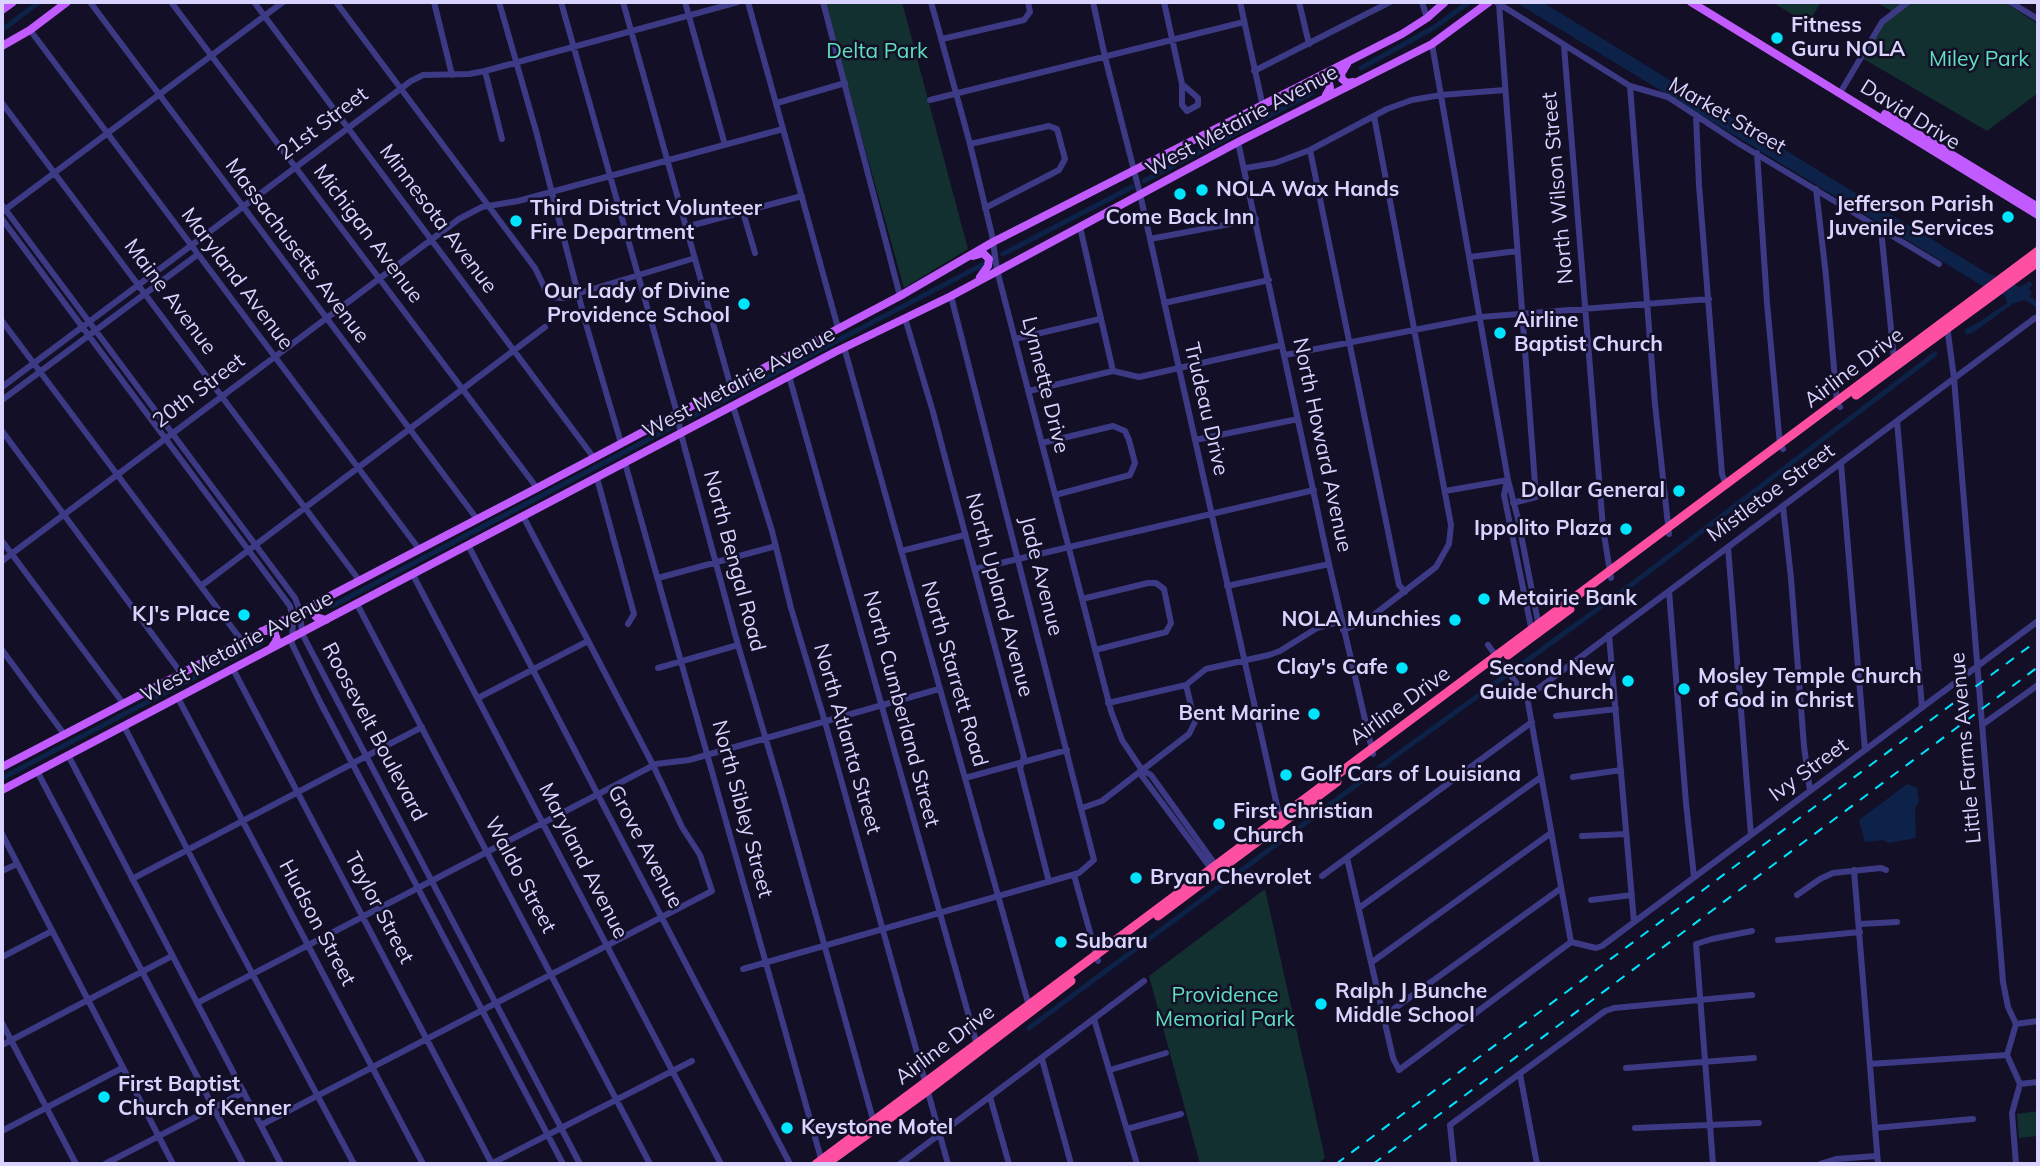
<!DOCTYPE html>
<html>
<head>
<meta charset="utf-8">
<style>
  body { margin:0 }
  #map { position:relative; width:2040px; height:1166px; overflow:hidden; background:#130f26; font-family:Mulish,sans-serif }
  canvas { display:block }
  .frame { position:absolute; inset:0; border:4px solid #d9d4ff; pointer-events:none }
</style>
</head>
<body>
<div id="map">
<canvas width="2040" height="1166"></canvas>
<div class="frame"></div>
</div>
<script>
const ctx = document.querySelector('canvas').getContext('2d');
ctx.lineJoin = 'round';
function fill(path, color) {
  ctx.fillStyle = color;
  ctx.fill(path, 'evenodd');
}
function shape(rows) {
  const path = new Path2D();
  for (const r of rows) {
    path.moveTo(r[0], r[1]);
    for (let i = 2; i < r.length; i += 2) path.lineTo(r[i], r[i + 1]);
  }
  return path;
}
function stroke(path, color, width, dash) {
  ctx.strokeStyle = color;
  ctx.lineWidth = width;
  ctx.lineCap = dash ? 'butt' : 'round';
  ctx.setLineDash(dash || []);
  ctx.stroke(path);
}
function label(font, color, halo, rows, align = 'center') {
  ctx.font = font + ' Mulish,sans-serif';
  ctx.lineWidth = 5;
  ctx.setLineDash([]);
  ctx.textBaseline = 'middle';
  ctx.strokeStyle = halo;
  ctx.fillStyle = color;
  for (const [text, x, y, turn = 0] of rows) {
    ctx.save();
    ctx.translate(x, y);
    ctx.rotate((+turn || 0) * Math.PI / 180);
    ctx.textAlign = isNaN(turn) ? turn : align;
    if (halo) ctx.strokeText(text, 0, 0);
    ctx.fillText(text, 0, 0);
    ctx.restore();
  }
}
fill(shape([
  [824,2,902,2,968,249,904,288],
  [1772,2,1821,2,1808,24],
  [1876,2,2004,2,2038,24,2038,93,1987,131,1862,58,1883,24,1895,13],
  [1265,889,1325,1158,1317,1164,1200,1164,1149,976],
  [2038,1111,2038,1136,2019,1138,2017,1114]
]), '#12302f');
fill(shape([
  [1515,2,1542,2,1987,273,2020,287,2030,281,2033,285,2029,288,2032,294,2022,301,2014,303,1974,332,1966,335,1964,330,1979,322,2007,303,2005,296,1981,285],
  [1907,784,1917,788,1919,802,1915,809,1916,838,1889,843,1883,840,1865,842,1859,820]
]), '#0c2248');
stroke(shape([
  [2,30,39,2],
  [1361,68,1435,27,1469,2],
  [1144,181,1312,93],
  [1003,254,1132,187],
  [2020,294,2038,305],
  [689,418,984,264],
  [332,606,672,427],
  [2,778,262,642],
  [1029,1028,1402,751,1635,582,1935,354]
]), '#0c2248', 5);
stroke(shape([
  [90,2,477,519],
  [171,2,537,488],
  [254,2,594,458],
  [336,2,535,268,549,297,563,298,695,258],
  [434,2,452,75],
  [499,2,536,131,586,324,621,443],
  [561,2,677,413,681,434,738,645,783,797,874,1123],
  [623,2,730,384],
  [685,2,725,145],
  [748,2,838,328],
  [823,2,900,296],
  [931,2,970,144,992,235,997,270,1111,711,1122,740,1142,770,1142,776,1212,870],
  [1093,2,1105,57,1140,194,1280,819],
  [1164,2,1182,84,1182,105,1187,111,1198,105,1198,98,1182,84],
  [1240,2,1263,107],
  [1299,2,1309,44],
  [1422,2,1427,18],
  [1496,2,1630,86,1668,97,1738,143,1939,264],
  [2010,2,2038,19],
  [1499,4,1536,497,1513,503],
  [30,30,419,549],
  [942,39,1024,20,1030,12,1028,2],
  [1432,44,1508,480,1518,519,1539,627],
  [1564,46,1603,528,1611,578],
  [485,71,502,139],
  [1254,71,1390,2],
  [1630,86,1655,404,1669,534],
  [1840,93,1882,22,1908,2],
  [930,100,1244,22],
  [2,103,359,580],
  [777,103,845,83],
  [1696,115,1699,185,1722,474,1726,485],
  [1238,142,1329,564,1373,754],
  [970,144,1049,126,1057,129,1065,159,1059,170,985,208],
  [1310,150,1399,585,1405,592],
  [1757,153,1767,303,1780,445,1783,449],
  [1246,168,1275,163,1310,150,1387,109,1412,100,1441,95,1505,90],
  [1816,189,1826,276,1837,403,1840,407],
  [2,205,295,598,300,611,302,633,307,643,580,1164],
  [2,212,283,2],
  [743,212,755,253],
  [2,219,290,606,293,619,292,644,319,700,563,1164],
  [686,227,802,196],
  [1080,227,1113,371],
  [1881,229,1894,359],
  [1150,239,1256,219],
  [1470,257,1517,251],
  [1164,303,1269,280],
  [905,318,933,412,1024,757,1020,768,1049,882],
  [2,321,242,641],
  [1947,326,1954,378,2003,982,2008,1007,2016,1024,2007,1055,2020,1084,2012,1113,2016,1164],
  [1015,339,1100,319],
  [844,347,1029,1006],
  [1285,355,1481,317,1709,299],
  [789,376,977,1045],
  [2,387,411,81,423,75,469,74,485,71,738,2],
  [1029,391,1113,371,1139,377,1282,345],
  [2,400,197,255],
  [733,406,772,531,791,608,825,722,948,1164],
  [1897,421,1922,707],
  [2,431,181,673],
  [1195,440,1298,419],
  [1042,443,1113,426,1125,431,1129,440,1135,463,1130,475,1055,495],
  [625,463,822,1162],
  [1841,464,1865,750],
  [597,478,634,614,628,624],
  [1507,481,1504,495,1532,632],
  [1445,491,1508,480],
  [1783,506,1791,578,1804,746,1810,791],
  [2,541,123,703],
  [468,545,790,1164],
  [1728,547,1751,835],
  [901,551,965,535],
  [2,561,459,219,482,207,518,201,783,129],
  [975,569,1314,490],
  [413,575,721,1164],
  [658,578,776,546],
  [201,586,545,327],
  [1227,586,1329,564],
  [1669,591,1686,803,1694,877],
  [1082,599,1148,583,1156,583,1164,589,1171,623,1166,632,1095,650],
  [357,604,650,1164],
  [1343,630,1366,621,1436,567,1449,544,1451,525,1374,116],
  [1609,635,1634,922],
  [1488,645,1527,697,1571,942],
  [2,650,64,734],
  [658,668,738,645],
  [233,669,492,1164],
  [1527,697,2035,318],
  [178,698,423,1164],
  [478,698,588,641],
  [1108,703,1186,685,1206,669,1269,655,1280,651,1317,628,1341,621],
  [1556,716,1616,709],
  [1982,725,2038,685],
  [124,726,221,915,354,1164],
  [68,755,281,1164],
  [1142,770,1151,775,1217,867],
  [37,771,243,1164],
  [1573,777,1621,770],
  [965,778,1067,750],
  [1082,808,1102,801,1189,734,1195,722,1186,685],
  [2,834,173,1164],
  [1582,836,1626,834],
  [1347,858,1393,1058,1399,1070,1571,942],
  [1854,870,1878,1164],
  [2,871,17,864],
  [1074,875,1098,961],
  [1322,876,1532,722],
  [132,879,422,727],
  [1797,895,1820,879,1833,873,1881,868,1886,870],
  [1591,900,1632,895],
  [1359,908,1541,777],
  [1860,924,1897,922],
  [1778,940,1860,932],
  [1571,942,1596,948,1602,946,2038,621],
  [2,957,52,931],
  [1372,962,1551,833],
  [743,969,1079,873,1094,860,951,296],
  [197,1003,656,764,689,760,939,689],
  [1384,1016,1560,889],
  [1094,1019,1137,1164],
  [2,1023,76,1164],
  [2016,1024,2038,1021],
  [2,1045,172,956],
  [1042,1059,1071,1164],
  [1870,1064,2007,1055],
  [1626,1068,1754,1058],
  [1110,1070,1166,1053],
  [1520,1074,1537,1164],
  [2020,1084,2038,1082],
  [990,1097,1009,1164],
  [261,1125,712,891,700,855,682,827,653,765,523,516],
  [1635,1128,1759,1123],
  [1875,1128,1973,1119],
  [1127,1129,1181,1114],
  [2,1131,122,1068],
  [105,1164,244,1092],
  [491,1164,692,1061],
  [900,1164,1144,981],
  [1454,1164,1450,1125,1605,1011,1614,1008,1752,995],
  [1713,1164,1696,944,1712,939,1752,931],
  [1820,1164,1836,1159,1877,1156]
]), '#3d3a85', 6);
stroke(shape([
  [1691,2,2038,215],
  [2,10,13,2],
  [2,46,30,30,67,2],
  [1347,64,1341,74,1342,79,1347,83,1353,82],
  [1315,80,1326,79,1329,83,1330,88,1326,95],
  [1885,114,2038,207],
  [973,256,983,253,989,259,988,266,980,277],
  [317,603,313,612,316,617,326,620],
  [262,631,271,631,275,634,277,640,272,647],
  [2,767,537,488,900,296,993,242,1402,34,1427,18,1445,2],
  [2,790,835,352,951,296,1238,142,1432,44,1489,2]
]), '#c25bff', 8);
stroke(shape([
  [1856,395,2038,262],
  [1508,655,1570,609],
  [1158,916,1337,782],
  [816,1164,2038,251],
  [826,1164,927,1091,1071,981]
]), '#ff4fa3', 9);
stroke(shape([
  [1336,1164,2038,640],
  [1373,1164,2038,667]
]), '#00e5ff', 2, [10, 9]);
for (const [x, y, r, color] of [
  [1777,38,7,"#00e5ff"],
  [1202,190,7,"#00e5ff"],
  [1180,194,7,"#00e5ff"],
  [2008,217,7,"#00e5ff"],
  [516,221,7,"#00e5ff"],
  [744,304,7,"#00e5ff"],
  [1500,333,7,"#00e5ff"],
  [1679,491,7,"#00e5ff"],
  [1626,529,7,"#00e5ff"],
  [1484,599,7,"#00e5ff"],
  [244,615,7,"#00e5ff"],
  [1455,620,7,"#00e5ff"],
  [1402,668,7,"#00e5ff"],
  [1628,681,7,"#00e5ff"],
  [1684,689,7,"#00e5ff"],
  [1314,714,7,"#00e5ff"],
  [1286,775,7,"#00e5ff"],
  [1219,824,7,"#00e5ff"],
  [1136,878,7,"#00e5ff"],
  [1061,942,7,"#00e5ff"],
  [1321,1004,7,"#00e5ff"],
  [104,1097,7,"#00e5ff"],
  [787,1128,7,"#00e5ff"]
]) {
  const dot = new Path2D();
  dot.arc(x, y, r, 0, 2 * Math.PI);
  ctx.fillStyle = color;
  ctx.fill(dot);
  stroke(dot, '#130f26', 2.5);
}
label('bold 21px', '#d9d4ff', '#130f26', [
  ["Fitness",1791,26],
  ["Guru NOLA",1791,50],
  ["NOLA Wax Hands",1216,190],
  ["Jefferson Parish",1994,205,"right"],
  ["Juvenile Services",1994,229,"right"],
  ["Third District Volunteer",530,209],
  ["Fire Department",530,233],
  ["Come Back Inn",1180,218,"center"],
  ["Our Lady of Divine",730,292,"right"],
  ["Providence School",730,316,"right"],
  ["Airline",1514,321],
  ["Baptist Church",1514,345],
  ["Dollar General",1665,491,"right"],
  ["Ippolito Plaza",1612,529,"right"],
  ["Metairie Bank",1498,599],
  ["KJ's Place",230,615,"right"],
  ["NOLA Munchies",1441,620,"right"],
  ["Clay's Cafe",1388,668,"right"],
  ["Second New",1614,669,"right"],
  ["Guide Church",1614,693,"right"],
  ["Mosley Temple Church",1698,677],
  ["of God in Christ",1698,701],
  ["Bent Marine",1300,714,"right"],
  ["Golf Cars of Louisiana",1300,775],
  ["First Christian",1233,812],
  ["Church",1233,836],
  ["Bryan Chevrolet",1150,878],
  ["Subaru",1075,942],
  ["Ralph J Bunche",1335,992],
  ["Middle School",1335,1016],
  ["First Baptist",118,1085],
  ["Church of Kenner",118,1109],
  ["Keystone Motel",801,1128]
], 'left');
label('21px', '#5fe0c0', '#130f26', [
  ["Delta Park",877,52],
  ["Miley Park",1979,60],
  ["Providence",1225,996],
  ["Memorial Park",1225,1020]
]);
label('21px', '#d9d4ff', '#130f26', [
  ["David Drive",1910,115,32],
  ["Market Street",1727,116,30],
  ["West Metairie Avenue",1242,121,-28],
  ["21st Street",323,124,-37],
  ["North Wilson Street",1558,188,-95],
  ["Minnesota Avenue",438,219,53],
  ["Michigan Avenue",368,234,53],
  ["Massachusetts Avenue",297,251,53],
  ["Maryland Avenue",237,279,53],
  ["Maine Avenue",170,297,53],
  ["Airline Drive",1854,368,-37],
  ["West Metairie Avenue",739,383,-28],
  ["Lynnette Drive",1045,385,76],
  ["20th Street",199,391,-37],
  ["Trudeau Drive",1206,409,77],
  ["North Howard Avenue",1322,445,78],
  ["Mistletoe Street",1771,493,-36],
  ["North Bengal Road",734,561,75],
  ["Jade Avenue",1041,576,76],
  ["North Upland Avenue",999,595,75],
  ["West Metairie Avenue",237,647,-28],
  ["North Starrett Road",954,674,74],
  ["Airline Drive",1400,706,-36],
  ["North Cumberland Street",901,709,75],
  ["Roosevelt Boulevard",374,732,62],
  ["North Atlanta Street",847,739,74],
  ["Little Farms Avenue",1966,748,-95],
  ["Ivy Street",1809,770,-36],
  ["North Sibley Street",742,809,75],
  ["Grove Avenue",645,847,62],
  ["Maryland Avenue",583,861,63],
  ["Waldo Street",520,875,62],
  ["Taylor Street",379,908,62],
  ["Hudson Street",317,923,62],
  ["Airline Drive",945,1045,-37]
]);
</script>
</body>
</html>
